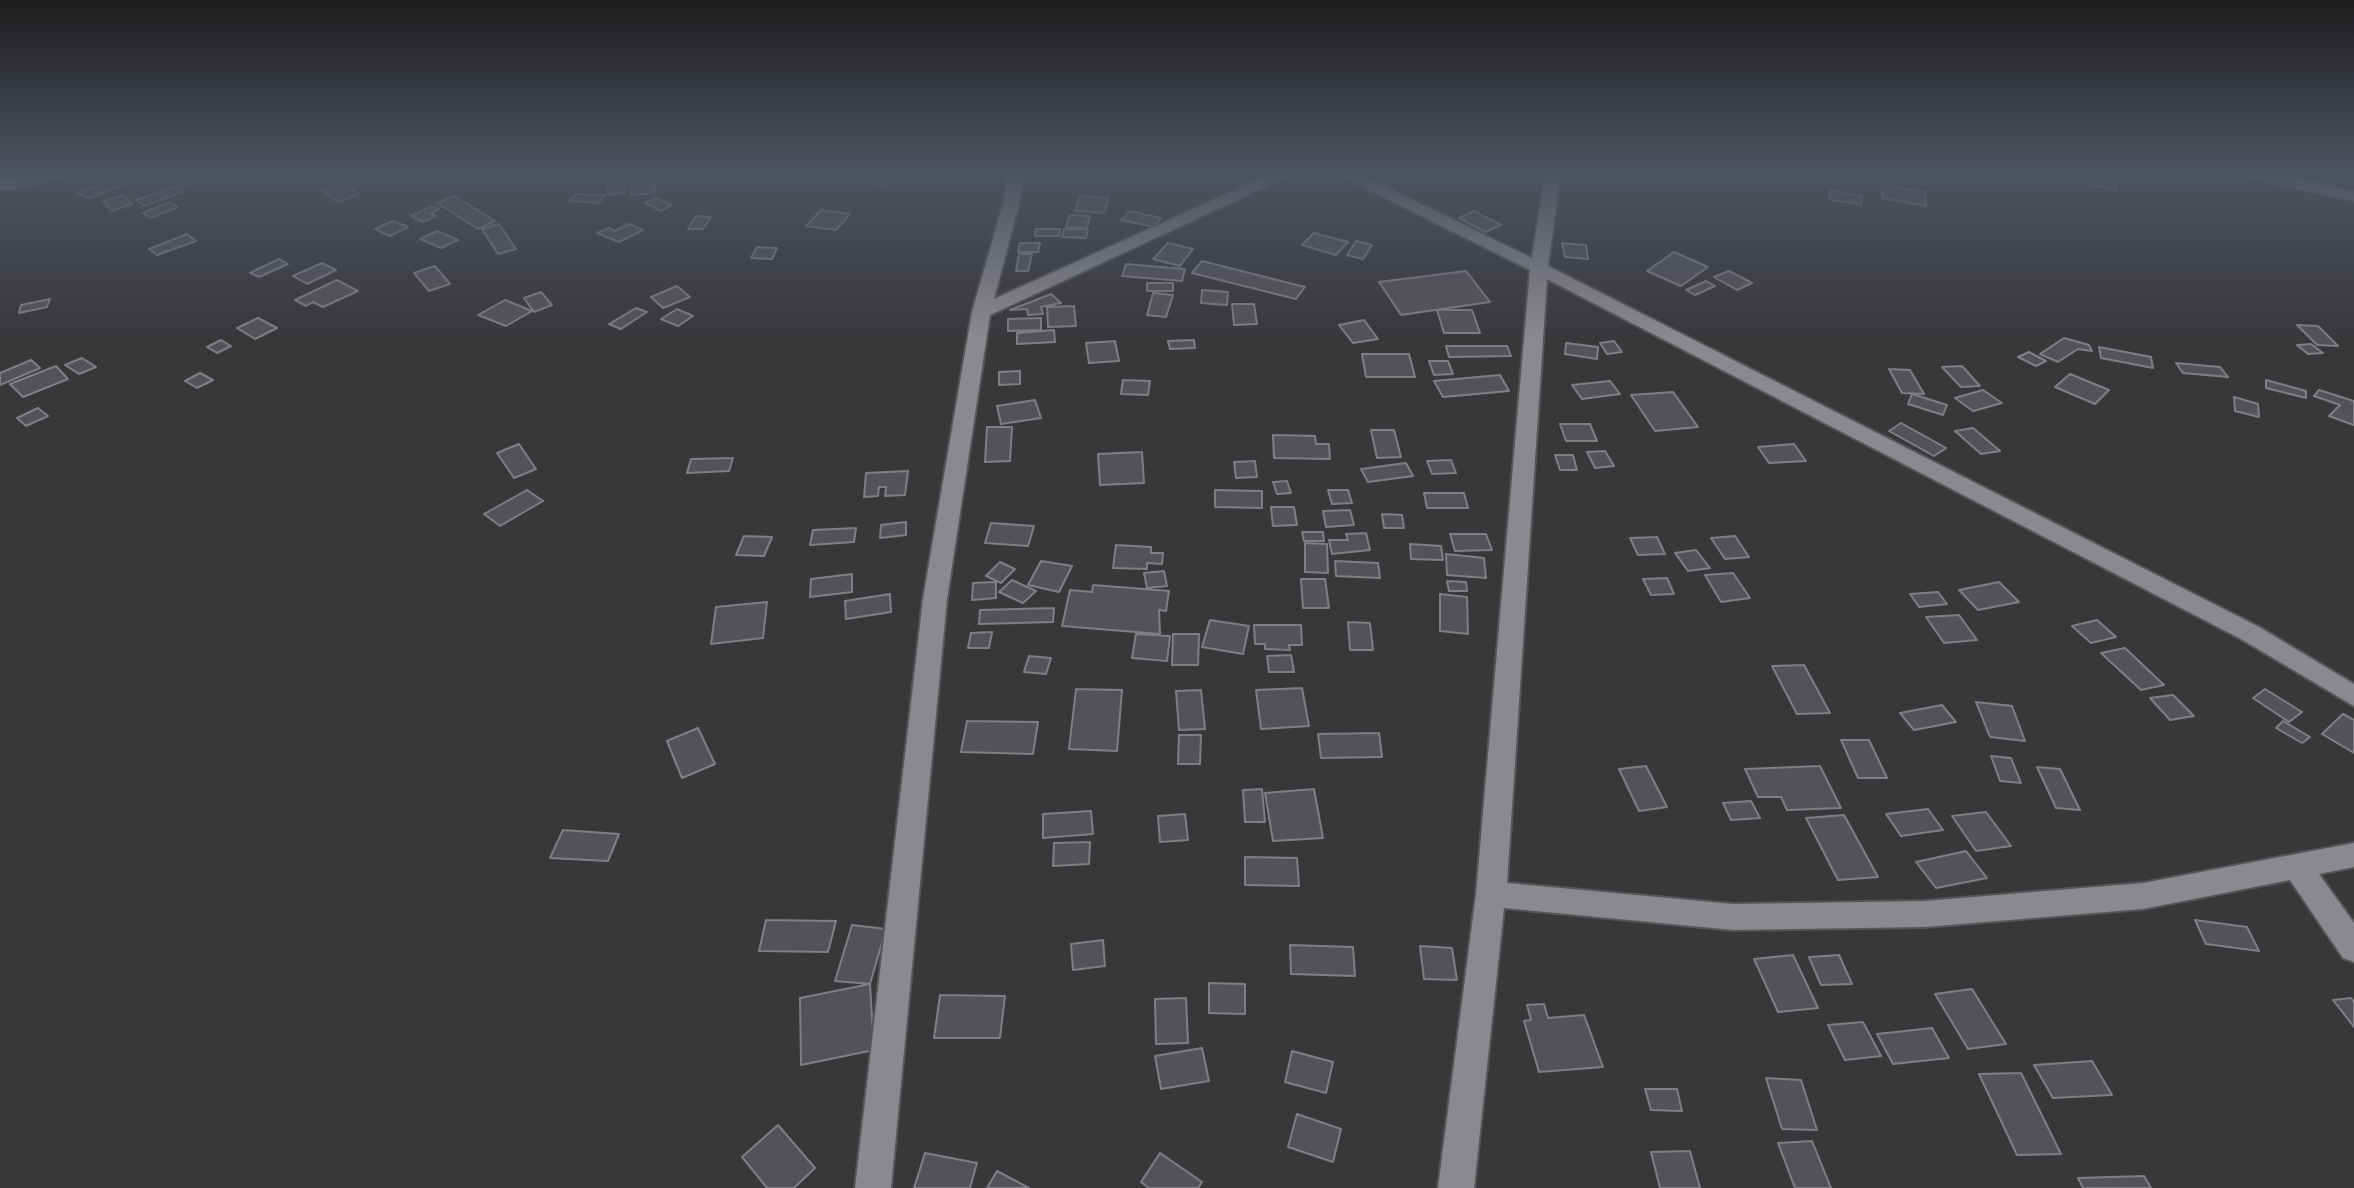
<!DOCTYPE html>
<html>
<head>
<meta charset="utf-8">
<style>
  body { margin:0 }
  canvas { display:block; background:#38373a }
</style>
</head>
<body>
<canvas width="2354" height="1188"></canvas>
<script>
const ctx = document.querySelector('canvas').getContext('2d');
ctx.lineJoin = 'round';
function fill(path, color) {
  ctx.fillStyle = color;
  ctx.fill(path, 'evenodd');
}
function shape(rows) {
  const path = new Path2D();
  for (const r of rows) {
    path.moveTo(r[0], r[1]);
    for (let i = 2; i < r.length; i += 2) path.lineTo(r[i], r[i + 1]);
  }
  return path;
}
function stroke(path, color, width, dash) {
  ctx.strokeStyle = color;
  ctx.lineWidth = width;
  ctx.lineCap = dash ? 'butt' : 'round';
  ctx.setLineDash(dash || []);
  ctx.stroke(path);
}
const building = shape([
  [1082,173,1097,173,1119,176,1114,183,1079,179,1082,173],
  [1467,173,1470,176,1445,182,1434,174,1467,173],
  [1916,173,1944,173,1941,184,1914,178,1916,173],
  [2063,173,2117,175,2116,190,2062,179,2063,173],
  [864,174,894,178,887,186,857,182,864,174],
  [194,175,201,181,182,187,176,181,194,175],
  [113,179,124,185,89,198,78,193,113,179],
  [626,179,624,193,607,195,609,181,626,179],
  [342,182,359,194,338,202,320,190,342,182],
  [1882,184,1925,192,1926,206,1882,198,1882,184],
  [656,185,655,193,631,195,632,187,656,185],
  [176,186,183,192,144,206,136,200,176,186],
  [1830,190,1862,196,1861,205,1829,199,1830,190],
  [576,194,605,195,599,203,569,201,576,194],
  [124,195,132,204,111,211,103,201,124,195],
  [454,196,495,221,478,229,437,203,454,196],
  [1080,196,1109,198,1104,213,1075,211,1080,196],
  [656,198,672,205,661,211,645,203,656,198],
  [170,202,178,207,150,218,143,213,170,202],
  [432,206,439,209,430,214,436,216,423,222,411,216,432,206],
  [821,210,850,214,836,230,806,226,821,210],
  [1130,211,1161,218,1153,227,1121,220,1130,211],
  [1474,211,1501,225,1485,232,1459,218,1474,211],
  [1070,215,1090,216,1087,228,1066,227,1070,215],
  [696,216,711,217,703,229,688,229,696,216],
  [393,221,408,227,390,236,375,229,393,221],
  [499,224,516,249,498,254,482,229,499,224],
  [629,224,643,230,619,242,597,233,609,228,615,231,629,224],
  [1036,229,1060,229,1059,236,1035,236,1036,229],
  [1064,229,1088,230,1086,238,1062,237,1064,229],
  [437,231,458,240,441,248,420,239,437,231],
  [1314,233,1348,242,1336,255,1302,245,1314,233],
  [187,234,196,241,157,255,149,249,187,234],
  [1356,241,1372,245,1363,259,1347,255,1356,241],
  [1020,243,1040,243,1038,252,1018,252,1020,243],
  [1168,243,1193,249,1180,266,1153,259,1168,243],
  [1562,243,1586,245,1588,259,1565,257,1562,243],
  [757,247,777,248,772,259,751,258,757,247],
  [1674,252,1708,267,1681,286,1647,271,1674,252],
  [1019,254,1032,254,1028,271,1016,271,1019,254],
  [279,259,288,264,259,277,250,273,279,259],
  [1202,261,1305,287,1296,299,1192,273,1202,261],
  [322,263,336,270,307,284,293,276,322,263],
  [1126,264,1185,269,1182,281,1122,276,1126,264],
  [435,266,450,284,429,291,414,273,435,266],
  [1466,271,1490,302,1401,315,1379,282,1466,271],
  [1729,271,1752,283,1737,290,1714,277,1729,271],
  [337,280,358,291,323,307,313,302,306,306,295,300,337,280],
  [1706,281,1715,286,1695,295,1686,290,1706,281],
  [1147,283,1173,283,1173,291,1147,291,1147,283],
  [677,286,690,297,663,308,651,297,677,286],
  [1202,290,1228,292,1227,305,1201,303,1202,290],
  [541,292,552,305,534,312,524,298,541,292],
  [1153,293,1173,295,1166,317,1147,315,1153,293],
  [1051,294,1061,303,1041,307,1043,314,1028,315,1027,309,1010,310,1051,294],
  [50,299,47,307,19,313,21,305,50,299],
  [505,300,532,311,506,326,478,315,505,300],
  [1232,304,1254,304,1257,324,1234,325,1232,304],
  [1074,306,1076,326,1048,327,1047,307,1074,306],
  [636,308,647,312,621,329,609,324,636,308],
  [677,309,693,316,678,326,661,319,677,309],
  [1437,310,1472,310,1480,333,1444,333,1437,310],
  [258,318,277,328,255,339,237,328,258,318],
  [1041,318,1041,330,1008,331,1008,319,1041,318],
  [1364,320,1378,339,1353,343,1339,325,1364,320],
  [2297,325,2318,326,2338,346,2317,345,2297,325],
  [1054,330,1055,342,1017,344,1017,333,1054,330],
  [2064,338,2089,345,2092,351,2078,349,2058,362,2040,354,2064,338],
  [221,340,231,346,217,353,207,347,221,340],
  [1194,340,1195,348,1170,349,1168,341,1194,340],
  [1115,341,1119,361,1089,363,1086,343,1115,341],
  [1614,341,1622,352,1607,354,1600,343,1614,341],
  [1566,343,1598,347,1597,359,1565,354,1566,343],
  [2311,344,2323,353,2308,354,2297,345,2311,344],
  [1446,346,1507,346,1511,356,1449,357,1446,346],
  [2099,347,2151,357,2153,368,2101,358,2099,347],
  [2029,352,2046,361,2036,366,2018,357,2029,352],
  [1362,354,1409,354,1415,377,1366,377,1362,354],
  [82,358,96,367,79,374,65,365,82,358],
  [31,360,40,368,0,385,0,373,31,360],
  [1429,361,1448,361,1453,374,1434,375,1429,361],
  [2176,363,2220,367,2228,377,2183,373,2176,363],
  [56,366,68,379,23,397,10,384,56,366],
  [1962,366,1980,386,1961,387,1942,367,1962,366],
  [1889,369,1910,370,1924,394,1902,393,1889,369],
  [1020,371,1020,384,999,385,999,372,1020,371],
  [200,373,213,380,197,388,185,381,200,373],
  [2070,374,2109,390,2095,404,2055,387,2070,374],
  [1500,375,1509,391,1443,397,1434,381,1500,375],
  [1123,380,1150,381,1148,395,1121,394,1123,380],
  [2266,380,2306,391,2306,398,2266,388,2266,380],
  [1610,381,1620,394,1582,399,1572,385,1610,381],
  [1983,390,2002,403,1973,411,1955,398,1983,390],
  [2319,390,2354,401,2354,425,2329,416,2340,405,2314,396,2319,390],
  [1673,392,1698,427,1655,431,1631,395,1673,392],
  [1912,394,1947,405,1943,415,1908,404,1912,394],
  [2234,397,2258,404,2259,417,2235,411,2234,397],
  [1035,400,1041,418,1001,424,997,406,1035,400],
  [38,408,48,416,26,426,17,418,38,408],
  [1901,423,1946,448,1934,456,1889,431,1901,423],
  [1560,424,1590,424,1597,441,1566,441,1560,424],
  [987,427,1012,427,1010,461,985,462,987,427],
  [1973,428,2000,451,1981,454,1955,431,1973,428],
  [1371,430,1394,430,1401,457,1377,458,1371,430],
  [1273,435,1315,436,1316,444,1329,444,1330,459,1274,458,1273,435],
  [519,444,536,469,514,478,497,453,519,444],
  [1794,444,1806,461,1769,463,1758,447,1794,444],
  [1605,451,1614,466,1595,468,1587,452,1605,451],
  [1142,452,1144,483,1100,485,1098,454,1142,452],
  [1555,455,1573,455,1577,470,1560,470,1555,455],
  [733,458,729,471,687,473,691,459,733,458],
  [1451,460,1456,473,1432,474,1427,461,1451,460],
  [1255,461,1257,477,1236,478,1234,462,1255,461],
  [1406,463,1413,476,1368,482,1361,469,1406,463],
  [908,471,905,495,885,496,886,487,879,487,878,496,864,497,866,473,908,471],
  [1287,481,1291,493,1277,494,1273,482,1287,481],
  [527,490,543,501,500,526,484,514,527,490],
  [1215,490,1262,491,1262,508,1215,507,1215,490],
  [1328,490,1348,490,1352,503,1332,504,1328,490],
  [1424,493,1464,493,1468,508,1427,508,1424,493],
  [1271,507,1294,507,1297,525,1273,526,1271,507],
  [1350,510,1354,525,1326,527,1323,511,1350,510],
  [1382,514,1402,515,1404,528,1384,528,1382,514],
  [906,522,906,535,880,538,881,525,906,522],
  [991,523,1034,526,1028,546,985,543,991,523],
  [856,528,854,542,810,545,813,530,856,528],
  [1302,532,1323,532,1324,541,1304,541,1302,532],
  [1366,533,1370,550,1332,554,1329,540,1348,540,1346,534,1366,533],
  [1450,534,1486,534,1492,550,1455,551,1450,534],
  [744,536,772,537,764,556,736,555,744,536],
  [1735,536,1749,557,1725,559,1711,538,1735,536],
  [1657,537,1665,554,1638,555,1630,538,1657,537],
  [1305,543,1327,544,1328,573,1305,572,1305,543],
  [1410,544,1441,546,1443,560,1411,559,1410,544],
  [1116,545,1151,547,1151,553,1163,553,1162,564,1147,563,1147,569,1113,568,1116,545],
  [1696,550,1710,568,1688,571,1675,553,1696,550],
  [1446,554,1484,558,1486,578,1447,575,1446,554],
  [1041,561,1072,566,1059,592,1028,585,1041,561],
  [1335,561,1378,563,1380,578,1336,576,1335,561],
  [1000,562,1015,569,1001,583,986,576,1000,562],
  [1164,571,1167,586,1147,588,1144,573,1164,571],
  [1733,573,1750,598,1721,602,1705,575,1733,573],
  [852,574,852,592,810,597,811,579,852,574],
  [1667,578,1674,594,1651,595,1643,579,1667,578],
  [1301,579,1325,579,1329,608,1303,608,1301,579],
  [1012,580,1036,591,1023,603,999,592,1012,580],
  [1447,581,1466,582,1467,591,1449,591,1447,581],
  [996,582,996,598,972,600,973,583,996,582],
  [1999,582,2019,602,1978,610,1959,590,1999,582],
  [1093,585,1169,591,1166,611,1159,610,1160,634,1062,626,1070,590,1092,592,1093,585],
  [1938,592,1947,604,1919,607,1910,594,1938,592],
  [890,594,891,612,846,619,845,601,890,594],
  [1440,594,1467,597,1468,634,1440,631,1440,594],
  [767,602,763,638,711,644,716,607,767,602],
  [1054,608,1053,622,979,624,980,610,1054,608],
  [1959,615,1977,640,1944,643,1926,617,1959,615],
  [1210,620,1249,626,1243,654,1202,647,1210,620],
  [2097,620,2116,637,2091,643,2072,626,2097,620],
  [1348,622,1370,623,1373,650,1350,650,1348,622],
  [1254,625,1301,625,1302,645,1289,645,1290,650,1265,649,1265,644,1255,644,1254,625],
  [992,632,989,648,968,648,971,633,992,632],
  [1136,634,1170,636,1167,661,1132,658,1136,634],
  [1173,634,1199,634,1198,665,1172,665,1173,634],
  [2125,648,2164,685,2141,690,2101,653,2125,648],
  [1291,655,1294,672,1269,672,1267,656,1291,655],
  [1029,656,1051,658,1046,674,1024,672,1029,656],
  [1804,665,1830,713,1797,714,1772,666,1804,665],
  [1302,688,1309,726,1261,729,1256,690,1302,688],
  [1076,689,1122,690,1117,751,1069,749,1076,689],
  [2265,689,2302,712,2289,722,2253,698,2265,689],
  [1201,690,1205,729,1179,730,1176,691,1201,690],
  [2173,695,2194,716,2170,720,2150,698,2173,695],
  [1976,702,2012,706,2025,741,1990,737,1976,702],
  [1942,705,1956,722,1914,730,1900,713,1942,705],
  [2343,714,2354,720,2354,753,2322,734,2343,714],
  [967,721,1038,722,1033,754,961,752,967,721],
  [2283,721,2310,737,2302,743,2276,728,2283,721],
  [698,728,715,764,682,778,667,741,698,728],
  [1379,733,1382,757,1321,758,1318,734,1379,733],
  [1179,735,1201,735,1200,764,1178,764,1179,735],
  [1841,740,1869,740,1887,778,1858,778,1841,740],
  [1991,756,2011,758,2021,783,2000,781,1991,756],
  [1646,766,1667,807,1639,811,1619,769,1646,766],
  [1820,766,1841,808,1787,810,1781,797,1758,797,1745,769,1820,766],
  [2037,767,2060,769,2080,810,2056,808,2037,767],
  [1262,789,1265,822,1245,822,1243,790,1262,789],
  [1314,789,1323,838,1273,841,1265,793,1314,789],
  [1751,801,1760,818,1731,820,1723,803,1751,801],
  [1928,809,1943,830,1901,836,1886,814,1928,809],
  [1091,811,1093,834,1043,838,1043,814,1091,811],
  [1986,812,2011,846,1976,851,1952,816,1986,812],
  [1185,814,1188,840,1160,842,1158,816,1185,814],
  [1844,815,1878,877,1838,880,1806,818,1844,815],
  [563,830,619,834,608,861,550,858,563,830],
  [1090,842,1089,864,1053,866,1054,843,1090,842],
  [1966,851,1987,878,1936,888,1916,862,1966,851],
  [1245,857,1297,858,1299,886,1245,885,1245,857],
  [766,920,836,921,828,952,759,951,766,920],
  [2195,920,2247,927,2259,951,2206,944,2195,920],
  [852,925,886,929,870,984,835,981,852,925],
  [1103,940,1105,966,1073,970,1071,944,1103,940],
  [1290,945,1353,947,1355,976,1291,974,1290,945],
  [1420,946,1452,948,1457,980,1424,979,1420,946],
  [1793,955,1818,1008,1778,1012,1754,959,1793,955],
  [1839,955,1852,984,1821,985,1809,957,1839,955],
  [1209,983,1245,984,1245,1014,1209,1013,1209,983],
  [870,984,874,1050,801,1065,800,998,870,984],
  [1972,989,2006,1044,1968,1049,1935,994,1972,989],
  [940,995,1005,996,1000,1038,934,1038,940,995],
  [1186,998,1188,1043,1156,1044,1155,999,1186,998],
  [2351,998,2354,1002,2354,1027,2333,1000,2351,998],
  [1544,1004,1548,1018,1584,1015,1603,1067,1539,1072,1524,1021,1531,1020,1527,1005,1544,1004],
  [1863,1022,1881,1056,1845,1060,1828,1025,1863,1022],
  [1932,1028,1949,1058,1893,1064,1877,1034,1932,1028],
  [1202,1048,1209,1081,1161,1089,1155,1056,1202,1048],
  [1292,1051,1333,1062,1326,1093,1285,1082,1292,1051],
  [2092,1061,2112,1095,2053,1098,2034,1065,2092,1061],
  [2021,1073,2061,1154,2017,1155,1979,1074,2021,1073],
  [1766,1078,1801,1080,1817,1130,1782,1129,1766,1078],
  [1645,1089,1677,1089,1682,1111,1651,1110,1645,1089],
  [1297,1114,1341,1129,1333,1162,1288,1147,1297,1114],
  [778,1125,815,1168,794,1188,767,1188,742,1157,778,1125],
  [1812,1141,1831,1188,1795,1188,1778,1143,1812,1141],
  [1690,1151,1700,1188,1660,1188,1651,1152,1690,1151],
  [925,1153,977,1163,970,1188,914,1188,925,1153],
  [1160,1153,1202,1182,1198,1188,1149,1188,1141,1182,1160,1153],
  [997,1171,1029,1188,987,1188,997,1171],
  [2144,1176,2151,1188,2083,1188,2078,1178,2144,1176]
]);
fill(building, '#545256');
stroke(building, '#817e83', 2);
const minor = shape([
  [38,173,72,173,64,178,0,191,0,181,38,173],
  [1008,173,1024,173,1019,204,994,299,1273,173,1295,173,990,315,947,599,891,1188,855,1188,923,599,972,312,1003,204,1008,173],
  [1335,173,1357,173,1532,258,1545,173,1561,173,1548,266,2259,627,2354,684,2354,706,2241,639,1547,279,1507,883,1733,904,1925,901,2143,883,2354,843,2354,867,2319,874,2354,923,2354,962,2343,958,2290,880,2143,909,1925,927,1733,930,1504,908,1474,1188,1438,1188,1476,894,1530,270,1335,173],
  [2241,173,2273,173,2354,191,2354,201,2249,178,2241,173]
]);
stroke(minor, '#555456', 4);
fill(minor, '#8b898d');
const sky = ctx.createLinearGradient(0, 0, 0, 340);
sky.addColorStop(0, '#1f1e20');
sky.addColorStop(0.51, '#4d5360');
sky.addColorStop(1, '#4d536000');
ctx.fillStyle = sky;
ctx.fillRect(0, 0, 2354, 340);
</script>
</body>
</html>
